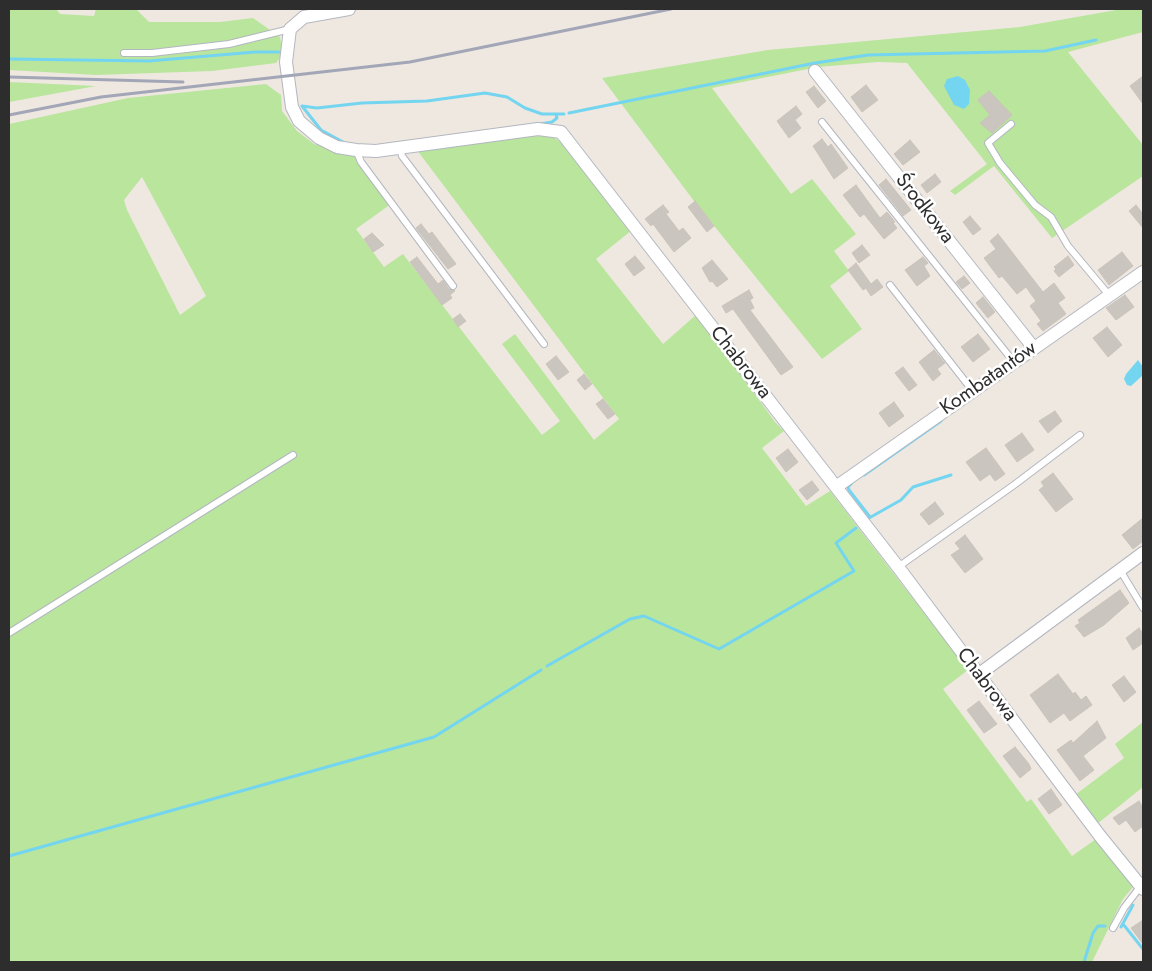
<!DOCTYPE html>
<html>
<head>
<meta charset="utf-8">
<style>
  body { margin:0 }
  #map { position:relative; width:1152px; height:971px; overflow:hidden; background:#efe8e0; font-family:Jost,sans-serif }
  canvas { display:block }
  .frame { position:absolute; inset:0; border:10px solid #2d2d2d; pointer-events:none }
</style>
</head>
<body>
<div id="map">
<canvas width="1152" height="971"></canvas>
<div class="frame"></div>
</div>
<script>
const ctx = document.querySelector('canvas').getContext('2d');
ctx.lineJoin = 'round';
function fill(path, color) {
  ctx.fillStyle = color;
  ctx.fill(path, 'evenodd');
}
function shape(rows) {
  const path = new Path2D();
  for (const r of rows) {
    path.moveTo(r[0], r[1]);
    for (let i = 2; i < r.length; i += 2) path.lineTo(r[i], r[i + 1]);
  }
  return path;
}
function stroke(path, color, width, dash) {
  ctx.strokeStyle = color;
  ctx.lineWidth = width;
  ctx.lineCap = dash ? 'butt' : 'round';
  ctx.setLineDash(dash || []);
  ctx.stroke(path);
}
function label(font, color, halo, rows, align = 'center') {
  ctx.font = font + ' Jost,sans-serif';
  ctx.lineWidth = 5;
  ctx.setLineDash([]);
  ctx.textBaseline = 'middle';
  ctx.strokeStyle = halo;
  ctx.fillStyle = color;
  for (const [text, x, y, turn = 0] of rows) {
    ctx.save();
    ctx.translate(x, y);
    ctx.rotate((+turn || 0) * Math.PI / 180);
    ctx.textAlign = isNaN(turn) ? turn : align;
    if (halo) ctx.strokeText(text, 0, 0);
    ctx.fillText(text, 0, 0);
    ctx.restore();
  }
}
fill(shape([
  [9,9,56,9,60,14,94,16,96,9,136,9,149,22,220,22,253,18,280,37,283,54,276,63,212,71,96,75,9,70],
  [1122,9,1143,9,1143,32,1068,52,1143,145,1143,176,1052,238,994,166,955,195,950,191,987,164,907,63,878,62,818,67,712,88,791,194,812,179,856,234,834,251,849,271,830,286,862,329,822,359,694,201,602,78,768,50,1020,27],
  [9,82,96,86,9,102],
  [266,84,281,95,282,111,297,131,314,144,355,155,391,204,356,229,384,267,403,254,542,435,560,421,502,344,515,334,594,440,619,419,417,150,538,134,552,136,565,145,632,230,596,259,663,344,697,314,775,422,784,431,762,448,806,506,830,491,968,670,943,689,1027,802,1031,799,1072,856,1096,839,1133,887,1123,899,1092,962,9,962,9,124,128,98],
  [142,177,206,296,180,315,127,210,124,200],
  [1143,722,1143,787,1097,824,1075,795,1124,758,1115,744]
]), '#b9e59d');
fill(shape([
  [958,76,965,80,970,90,969,104,964,109,954,105,944,86,947,79],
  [1138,360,1143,367,1143,375,1131,386,1127,385,1124,379,1126,374]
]), '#73d5f0');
stroke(shape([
  [9,59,149,61,255,52,279,52],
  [302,106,321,130,343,142],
  [302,106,317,108,362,103,427,101,485,93,507,97,525,108,542,114,564,114],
  [569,113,815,63,868,55,1045,51,1096,40],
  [540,124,552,122,557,118,556,115],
  [864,475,941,421],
  [851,484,848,487,849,490,870,517],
  [869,518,901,500,913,487,951,475],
  [547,666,630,619,644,616,719,649,854,571,836,543,856,528],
  [9,856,434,737,541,670],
  [1123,924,1143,949],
  [1121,927,1133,905],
  [1084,962,1093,933,1098,926,1105,926]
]), '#73d5f0', 3);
const building = shape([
  [1143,76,1143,104,1130,86,1143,76],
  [866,85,878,100,862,112,851,97,866,85],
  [814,86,826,101,818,108,806,92,814,86],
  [989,91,1012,115,992,133,980,123,990,115,978,100,989,91],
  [796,106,802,114,795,120,801,128,789,138,777,121,796,106],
  [822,139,828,147,831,144,848,168,834,179,813,146,822,139],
  [910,140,920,152,903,165,894,154,910,140],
  [935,174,941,182,927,193,921,185,935,174],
  [886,179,911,210,903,216,879,185,886,179],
  [856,185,880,218,887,212,895,222,893,223,897,228,884,239,864,214,860,217,843,195,856,185],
  [695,201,714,226,707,232,688,207,695,201],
  [663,205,669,212,666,214,679,231,683,228,691,238,674,252,653,224,651,226,645,219,663,205],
  [1136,205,1143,214,1143,228,1129,211,1136,205],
  [970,216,981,229,973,235,963,222,970,216],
  [421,224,429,234,432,232,456,264,448,269,416,228,421,224],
  [372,233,384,245,373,252,364,239,372,233],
  [998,234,1043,292,1054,283,1065,298,1058,303,1066,314,1043,331,1037,324,1041,321,1030,306,1036,301,1026,287,1017,294,1002,276,999,278,984,258,996,249,990,241,998,234],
  [862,245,870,255,859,263,852,253,862,245],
  [1122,252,1133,266,1109,285,1098,270,1122,252],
  [635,256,645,268,634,276,625,264,635,256],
  [1068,256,1074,265,1059,277,1054,271,1056,269,1054,267,1068,256],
  [417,257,438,284,443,280,449,289,455,291,450,295,452,298,442,305,410,262,417,257],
  [923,257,928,263,924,266,930,276,917,286,905,270,923,257],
  [712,260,728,279,717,287,712,281,710,282,702,268,712,260],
  [856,263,871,284,877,279,883,287,871,296,866,288,863,290,848,270,856,263],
  [964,276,970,283,962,289,956,282,964,276],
  [749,290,753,298,750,300,754,308,750,310,793,367,781,375,733,309,726,313,722,306,749,290],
  [1125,295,1134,307,1116,320,1106,308,1125,295],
  [983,297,995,312,988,318,976,303,983,297],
  [460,314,466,321,458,327,453,319,460,314],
  [1107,327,1122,345,1108,357,1093,338,1107,327],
  [978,334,990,349,973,362,961,347,978,334],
  [934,350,945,363,937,369,941,374,933,381,919,362,934,350],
  [556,356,569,372,558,380,546,364,556,356],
  [903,367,917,385,909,391,895,373,903,367],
  [584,374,592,384,585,390,577,380,584,374],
  [603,399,615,414,608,419,596,404,603,399],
  [894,402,904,416,889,427,879,413,894,402],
  [1055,411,1062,421,1048,433,1039,421,1055,411],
  [1022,433,1034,450,1017,462,1005,445,1022,433],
  [986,448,1005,474,995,481,990,474,980,481,966,462,986,448],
  [788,449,798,462,786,472,776,458,788,449],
  [1053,473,1073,499,1056,512,1039,490,1044,486,1041,482,1053,473],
  [812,481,819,490,807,500,799,490,812,481],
  [935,502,944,514,929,525,920,514,935,502],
  [1143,518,1143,541,1133,549,1122,535,1143,518],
  [965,535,983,559,965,573,951,555,960,549,955,543,965,535],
  [1120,590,1129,603,1104,625,1084,637,1075,626,1080,623,1078,620,1120,590],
  [1139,628,1143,634,1143,643,1133,650,1126,638,1139,628],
  [1058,674,1073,694,1075,692,1081,700,1086,696,1092,705,1070,721,1064,713,1050,723,1030,695,1058,674],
  [1124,676,1136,692,1124,702,1112,685,1124,676],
  [979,701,997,724,984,733,967,710,979,701],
  [1097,721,1106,738,1083,756,1094,770,1080,781,1057,750,1071,740,1073,743,1097,721],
  [1015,747,1029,764,1031,769,1020,778,1003,756,1015,747],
  [1051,789,1062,805,1049,814,1038,799,1051,789],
  [1139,801,1143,808,1143,826,1135,832,1126,820,1119,825,1113,818,1139,801],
  [1143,920,1143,944,1131,928,1143,920]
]);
fill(building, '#cac5bf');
stroke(building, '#cac3b9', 1);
const lane = shape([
  [124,53,152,53,229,44,290,29],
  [822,122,1013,361],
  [1011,124,988,143,1000,163,1035,205,1051,217,1068,246,1109,295],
  [400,147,402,156,544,344],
  [356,150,361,162,453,286],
  [890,285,972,390],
  [898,567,1014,485,1080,435],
  [1120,570,1143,608],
  [9,633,293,455],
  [1113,928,1124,908,1140,887]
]);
const street = shape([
  [349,9,304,17,290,29,286,62,292,107,299,121,319,138,337,147,356,150,376,151,538,129,561,132,898,567,1100,836,1143,889],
  [815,71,1033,347],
  [836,487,1143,272],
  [978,675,1143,553]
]);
stroke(lane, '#b3b7c0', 8);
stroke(street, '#b3b7c0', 14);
stroke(lane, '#fff', 6);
stroke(street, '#fff', 12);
stroke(shape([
  [9,77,183,82],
  [9,115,101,97,410,62,671,9]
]), '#a2a6b7', 3);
label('20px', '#2d2d2d', '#fff', [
  ["Środkowa",924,209,52],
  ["Chabrowa",740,363,52],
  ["Kombatantów",989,379,-35],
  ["Chabrowa",986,685,53]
]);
</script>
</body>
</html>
